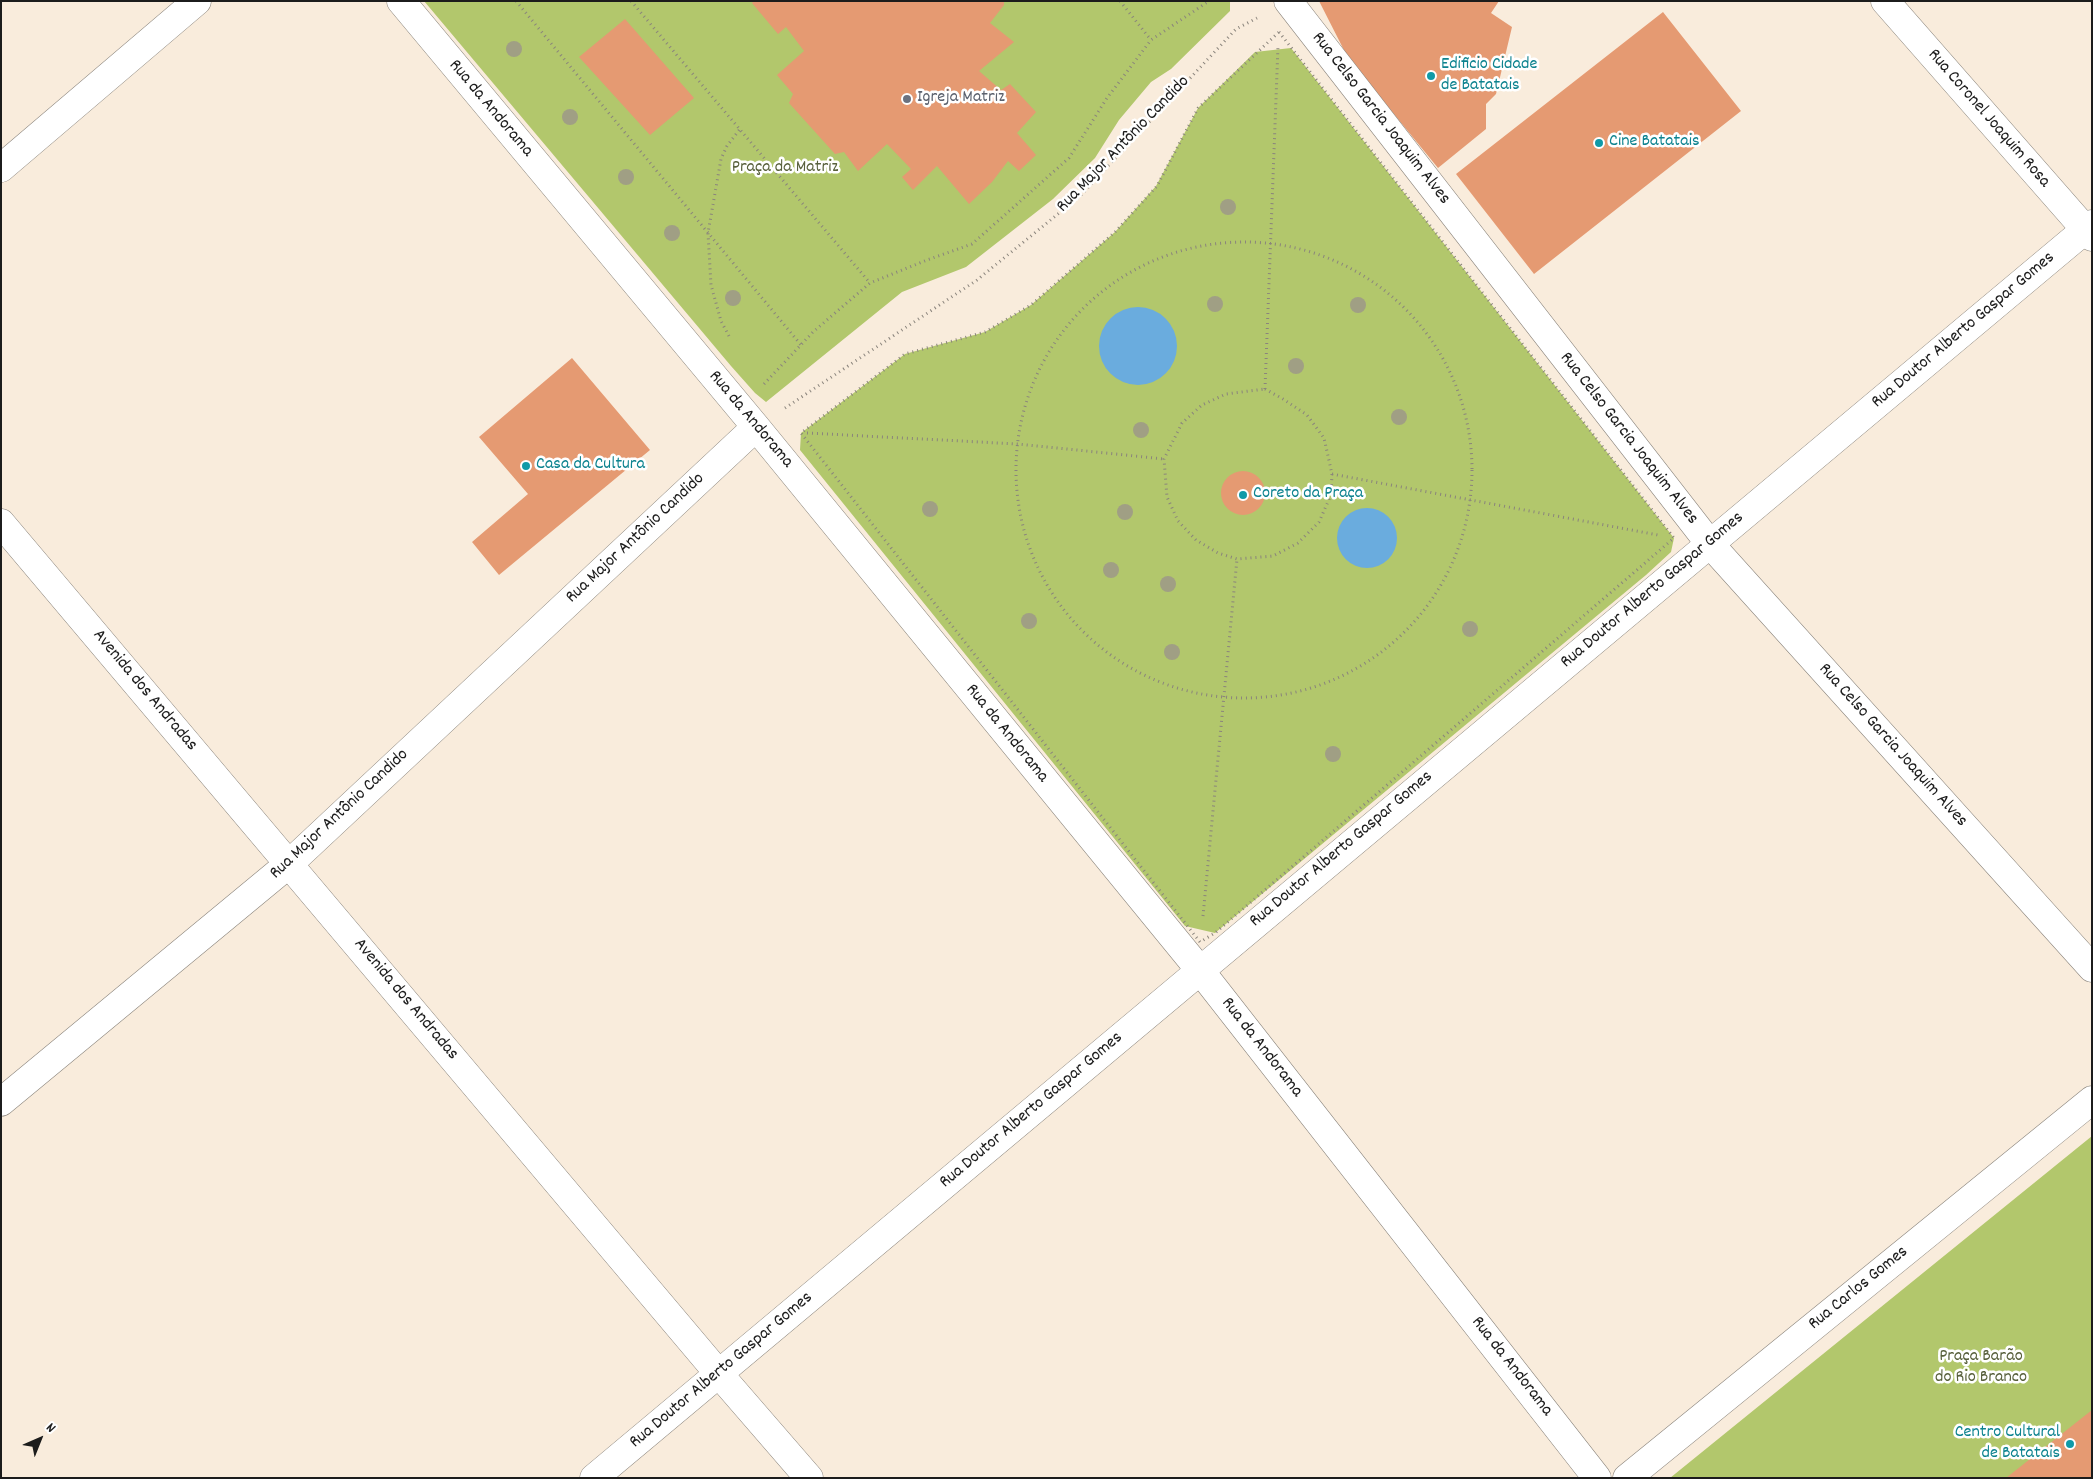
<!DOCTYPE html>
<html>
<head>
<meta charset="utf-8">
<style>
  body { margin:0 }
  #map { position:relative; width:2093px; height:1479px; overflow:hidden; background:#f9ecdc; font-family:Dekko,sans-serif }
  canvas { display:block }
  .frame { position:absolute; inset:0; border:2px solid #1c1c1c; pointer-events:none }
  .north { position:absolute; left:15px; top:1414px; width:50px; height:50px; -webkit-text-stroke:4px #fff; paint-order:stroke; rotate:44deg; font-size:14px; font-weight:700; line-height:20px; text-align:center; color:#1c1c1c }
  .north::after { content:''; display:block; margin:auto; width:18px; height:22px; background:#1c1c1c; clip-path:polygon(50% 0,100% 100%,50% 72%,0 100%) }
</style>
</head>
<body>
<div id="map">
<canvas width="2093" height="1479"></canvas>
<div class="frame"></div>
<div class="north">N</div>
</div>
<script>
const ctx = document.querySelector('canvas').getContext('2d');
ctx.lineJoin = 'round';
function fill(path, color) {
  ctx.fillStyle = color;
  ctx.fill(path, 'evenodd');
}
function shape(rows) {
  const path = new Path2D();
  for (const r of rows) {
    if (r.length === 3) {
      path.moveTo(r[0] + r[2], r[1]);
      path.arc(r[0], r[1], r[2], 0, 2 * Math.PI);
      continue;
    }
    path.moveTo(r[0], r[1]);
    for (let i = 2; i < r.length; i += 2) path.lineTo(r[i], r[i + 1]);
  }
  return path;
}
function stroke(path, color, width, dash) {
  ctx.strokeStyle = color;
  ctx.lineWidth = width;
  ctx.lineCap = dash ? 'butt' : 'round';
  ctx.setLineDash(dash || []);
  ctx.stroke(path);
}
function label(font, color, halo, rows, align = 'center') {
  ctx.font = font + ' Dekko,sans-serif';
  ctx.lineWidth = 5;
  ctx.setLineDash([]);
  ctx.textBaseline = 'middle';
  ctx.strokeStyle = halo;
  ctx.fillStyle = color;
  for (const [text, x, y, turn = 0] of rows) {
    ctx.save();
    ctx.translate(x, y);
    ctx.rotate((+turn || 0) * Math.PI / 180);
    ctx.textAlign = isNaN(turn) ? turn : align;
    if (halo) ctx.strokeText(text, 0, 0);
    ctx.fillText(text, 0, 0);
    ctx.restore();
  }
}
fill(shape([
  [424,1,1230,1,1230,11,1171,69,1151,82,1119,120,1095,158,1053,199,966,267,902,292,766,402,755,393,731,366],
  [1291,48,1674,538,1671,552,1646,575,1215,933,1185,926,800,450,801,433,905,354,985,332,1031,305,1115,232,1156,186,1198,108,1255,52],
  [2092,1136,2092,1423,2021,1478,1670,1478]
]), '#b2c76c');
fill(shape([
  [1138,346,39],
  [1367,538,30]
]), '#6aacde');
fill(shape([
  [754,1,1004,1,1004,5,990,23,1014,42,979,71,1001,90,1010,84,1036,112,1017,133,1036,155,1019,171,1008,161,992,182,969,204,937,166,913,190,902,177,911,169,887,144,858,171,844,152,835,154,789,103,793,94,777,75,804,51,786,27,778,34,752,3],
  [1319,1,1499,1,1491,13,1512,27,1496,94,1486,104,1486,129,1438,168,1348,58],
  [1663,12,1741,111,1534,274,1456,174],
  [625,19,694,98,650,135,579,57],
  [572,358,650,450,499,575,472,542,528,494,479,437],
  [1243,493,22],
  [2092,1410,2092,1478,2006,1478]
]), '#e59a72');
const street = shape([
  [401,1,756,427,1199,969,1597,1478],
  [1288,1,1710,544,2092,968],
  [1885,1,2092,237],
  [1,168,197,1],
  [1,1102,290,863,756,427],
  [1627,1478,2092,1100]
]);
const secondary = shape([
  [1,523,719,1374,809,1478],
  [594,1478,2092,224]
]);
stroke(street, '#8a847c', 29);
stroke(secondary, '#8a847c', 29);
stroke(shape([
  [516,1,801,345],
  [631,1,870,283],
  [1120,1,1151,40],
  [1279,32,1674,538,1215,933,1200,942,801,433,905,354,985,332,1031,305,1115,232,1157,186,1198,108,1279,32],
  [1244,470,228],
  [729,336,721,321,711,285,708,233,721,159,727,146,740,129],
  [764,384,813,332,870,283,927,260,972,244,1069,158,1107,98,1151,40,1209,1],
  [1265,389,1283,399,1307,415,1324,438,1332,474,1331,495,1319,522,1298,543,1273,556,1237,559,1218,553,1196,540,1178,521,1167,497,1164,459,1182,423,1202,405,1226,394,1265,389],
  [1265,389,1278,46],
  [785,408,977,280,1080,196,1236,29,1257,18],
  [807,433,1018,444,1164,459],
  [1332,474,1658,535],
  [1203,916,1237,559]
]), '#8a847c', 3, [1, 4]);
stroke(street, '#fff', 28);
stroke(secondary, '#fff', 28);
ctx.fillStyle = '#a09f84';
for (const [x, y] of [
  [514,49],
  [570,117],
  [626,177],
  [1228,207],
  [672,233],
  [733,298],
  [1215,304],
  [1358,305],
  [1296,366],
  [1399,417],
  [1141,430],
  [930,509],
  [1125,512],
  [1111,570],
  [1168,584],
  [1029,621],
  [1470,629],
  [1172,652],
  [1333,754]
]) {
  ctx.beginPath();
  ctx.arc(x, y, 8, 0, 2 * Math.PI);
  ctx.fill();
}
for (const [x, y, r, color] of [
  [1431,76,5,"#0f9aa8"],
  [907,99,5,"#6b7280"],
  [1599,143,5,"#0f9aa8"],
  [526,466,5,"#0f9aa8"],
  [1243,495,5,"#0f9aa8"],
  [2070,1444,5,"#0f9aa8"]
]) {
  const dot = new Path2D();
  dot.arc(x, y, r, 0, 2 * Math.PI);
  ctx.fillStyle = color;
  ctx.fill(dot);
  stroke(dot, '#fff', 2);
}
label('18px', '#0d838f', '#fff', [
  ["Edificio Cidade",1441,66],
  ["de Batatais",1441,87],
  ["Cine Batatais",1609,143],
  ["Casa da Cultura",536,466],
  ["Coreto da Praça",1253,495],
  ["Centro Cultural",2060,1434,"right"],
  ["de Batatais",2060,1455,"right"]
], 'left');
label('18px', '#5b616d', '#fff', [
  ["Igreja Matriz",917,99]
], 'left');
label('18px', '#1c1c1c', '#fff', [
  ["Rua da Andorama",490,109,50],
  ["Rua Celso Garcia Joaquim Alves",1380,119,52],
  ["Rua Coronel Joaquim Rosa",1988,119,49],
  ["Rua Major Antônio Candido",1124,145,-46],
  ["Rua Doutor Alberto Gaspar Gomes",1964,331,-40],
  ["Rua da Andorama",750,420,50],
  ["Rua Celso Garcia Joaquim Alves",1628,439,52],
  ["Rua Major Antônio Candido",636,539,-43],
  ["Rua Doutor Alberto Gaspar Gomes",1653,591,-40],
  ["Avenida dos Andradas",144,691,50],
  ["Rua da Andorama",1006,734,51],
  ["Rua Celso Garcia Joaquim Alves",1892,746,48],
  ["Rua Major Antônio Candido",340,815,-43],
  ["Rua Doutor Alberto Gaspar Gomes",1342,850,-40],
  ["Avenida dos Andradas",405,1000,50],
  ["Rua da Andorama",1261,1048,52],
  ["Rua Doutor Alberto Gaspar Gomes",1032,1111,-40],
  ["Rua Carlos Gomes",1859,1289,-39],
  ["Rua da Andorama",1511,1367,52],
  ["Rua Doutor Alberto Gaspar Gomes",722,1371,-40]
]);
label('18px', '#58603c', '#fff', [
  ["Praça da Matriz",785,169],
  ["Praça Barão",1981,1358],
  ["do Rio Branco",1981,1379]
]);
</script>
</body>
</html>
